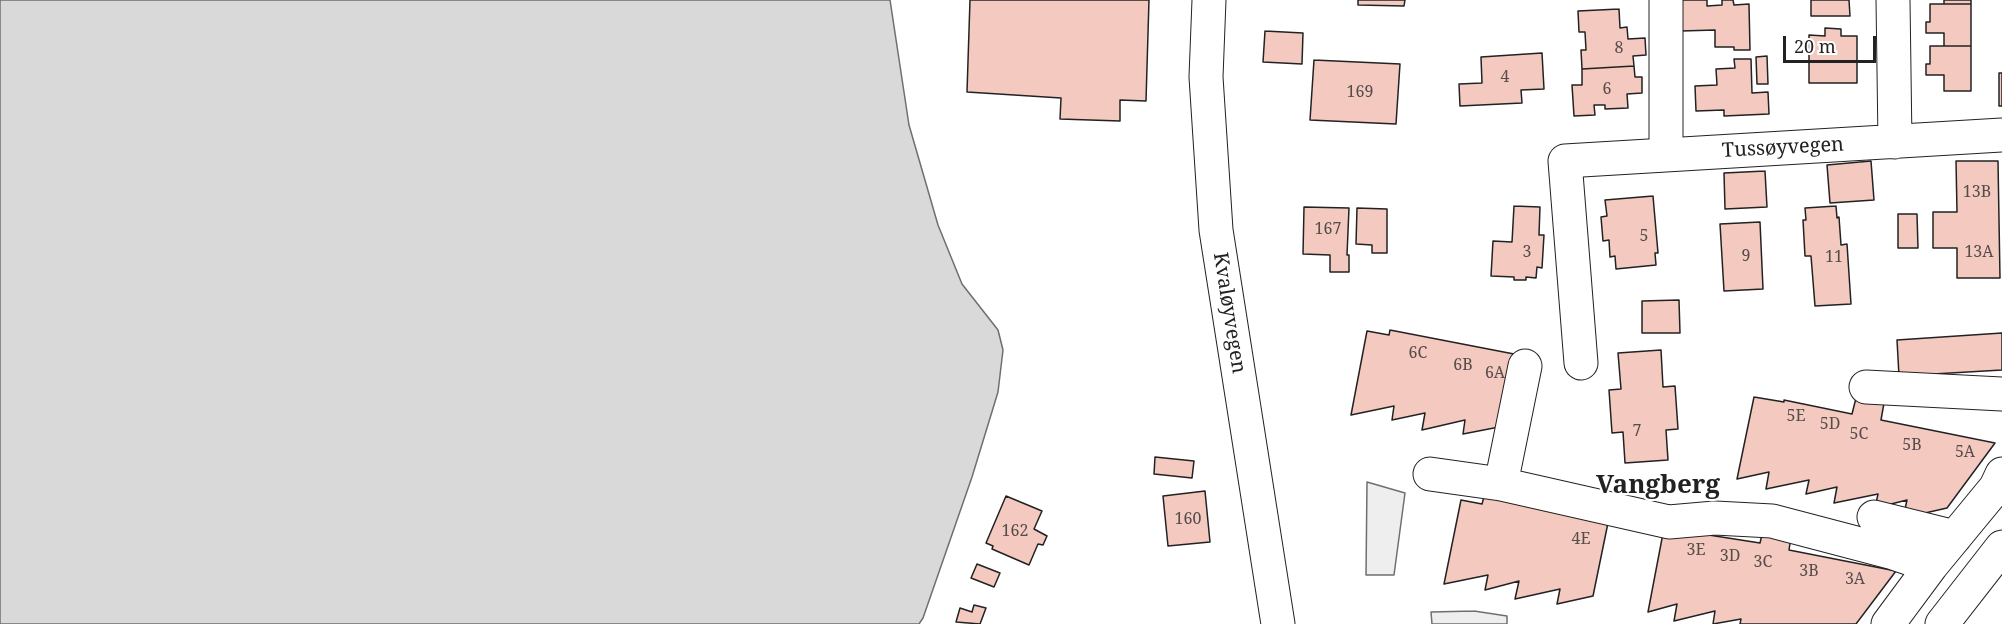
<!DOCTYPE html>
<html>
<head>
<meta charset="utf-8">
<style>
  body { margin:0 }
  #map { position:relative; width:2002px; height:624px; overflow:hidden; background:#fff; font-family:"Noto Serif",serif }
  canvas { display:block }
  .scale { position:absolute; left:1783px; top:36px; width:93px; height:27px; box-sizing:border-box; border:3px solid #222; border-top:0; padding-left:8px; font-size:18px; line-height:21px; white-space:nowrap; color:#222; -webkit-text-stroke:4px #fff; paint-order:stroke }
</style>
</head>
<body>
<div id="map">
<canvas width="2002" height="624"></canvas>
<div class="scale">20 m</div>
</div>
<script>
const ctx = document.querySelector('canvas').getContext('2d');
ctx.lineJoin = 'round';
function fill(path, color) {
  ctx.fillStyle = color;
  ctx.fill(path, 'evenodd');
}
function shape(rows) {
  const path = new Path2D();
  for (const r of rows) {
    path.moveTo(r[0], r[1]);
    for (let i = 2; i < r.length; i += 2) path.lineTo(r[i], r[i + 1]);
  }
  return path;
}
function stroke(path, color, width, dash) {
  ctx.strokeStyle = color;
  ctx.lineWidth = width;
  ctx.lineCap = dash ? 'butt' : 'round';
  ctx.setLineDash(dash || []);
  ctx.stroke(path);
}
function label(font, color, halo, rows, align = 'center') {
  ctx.font = font + ' "Noto Serif",serif';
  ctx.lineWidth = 4.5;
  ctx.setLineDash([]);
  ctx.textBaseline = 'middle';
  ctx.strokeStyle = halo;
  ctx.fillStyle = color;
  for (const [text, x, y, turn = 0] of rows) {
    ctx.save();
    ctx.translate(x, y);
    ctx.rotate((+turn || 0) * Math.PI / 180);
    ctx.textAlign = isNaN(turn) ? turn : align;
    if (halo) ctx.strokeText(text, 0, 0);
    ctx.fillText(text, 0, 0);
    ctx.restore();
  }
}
const green = shape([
  [1367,482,1405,493,1394,575,1366,575,1367,482],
  [1474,611,1507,616,1507,624,1432,624,1431,612,1474,611]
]);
fill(green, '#eee');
stroke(green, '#6f6f6f', 1.5);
const water = shape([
  [0,0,890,0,909,125,938,225,962,284,998,330,1003,350,998,392,972,477,923,618,919,624,0,624,0,0]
]);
fill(water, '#d9d9d9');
stroke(water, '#6f6f6f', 1.5);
const building = shape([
  [970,0,1149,0,1146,101,1120,100,1120,121,1060,119,1061,98,967,92,970,0],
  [1358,0,1405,0,1404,6,1358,5,1358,0],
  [1680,0,1707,0,1707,6,1722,5,1722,0,1733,0,1734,5,1749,4,1750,50,1734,50,1734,47,1715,47,1715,30,1681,31,1680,0],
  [1811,0,1849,0,1850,16,1811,16,1811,0],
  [1944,0,1971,0,1971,4,1944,4,1944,0],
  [1930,4,1971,4,1971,46,1944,46,1944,33,1926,33,1926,22,1930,22,1930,4],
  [1619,9,1620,28,1627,27,1628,39,1645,38,1646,55,1633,56,1634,66,1582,69,1581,50,1586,50,1585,32,1579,32,1578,11,1619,9],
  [1825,28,1841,29,1841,36,1857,36,1857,83,1809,83,1809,35,1825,36,1825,28],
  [1265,31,1303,33,1302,64,1263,62,1265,31],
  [1930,46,1971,46,1971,91,1944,91,1944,75,1926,75,1926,64,1930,64,1930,46],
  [1542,53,1544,89,1521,90,1522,103,1460,106,1459,84,1482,83,1481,57,1542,53],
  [1767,56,1768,84,1757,84,1756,57,1767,56],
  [1734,59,1751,59,1752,93,1768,92,1769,114,1724,116,1724,110,1696,111,1695,86,1717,85,1716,69,1735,68,1734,59],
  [1314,60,1400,64,1396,124,1310,120,1314,60],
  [1634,66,1635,77,1642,77,1642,93,1627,94,1628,108,1605,109,1605,105,1594,105,1595,115,1574,116,1572,85,1582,85,1582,69,1634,66],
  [1999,73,2002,73,2002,106,1999,106,1999,73],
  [1871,161,1874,200,1830,203,1827,165,1871,161],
  [1956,161,1998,161,2000,278,1957,278,1957,248,1933,248,1933,212,1957,212,1956,161],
  [1765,171,1767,207,1725,209,1724,173,1765,171],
  [1653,196,1658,253,1655,253,1656,265,1616,269,1615,256,1610,257,1609,240,1603,241,1601,217,1607,216,1605,200,1653,196],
  [1514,206,1540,207,1539,235,1544,235,1542,268,1537,267,1536,278,1526,277,1526,280,1514,280,1514,277,1491,276,1493,241,1512,242,1514,206],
  [1836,206,1837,218,1839,217,1841,245,1847,244,1851,304,1815,306,1811,256,1805,256,1803,220,1806,220,1805,208,1836,206],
  [1304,207,1349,208,1347,255,1349,255,1349,272,1330,272,1330,255,1303,254,1304,207],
  [1357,208,1387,209,1387,253,1372,253,1372,245,1356,244,1357,208],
  [1898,214,1917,214,1918,248,1898,248,1898,214],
  [1760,222,1763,289,1724,291,1720,224,1760,222],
  [1679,300,1680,333,1642,333,1642,301,1679,300],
  [1390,330,1514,354,1499,427,1463,434,1465,420,1422,430,1425,413,1392,420,1394,406,1351,415,1367,331,1389,335,1390,330],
  [2002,333,2002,370,1899,376,1897,340,2002,333],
  [1661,350,1663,387,1675,386,1678,429,1666,430,1668,460,1625,463,1623,432,1612,433,1609,390,1621,389,1618,353,1661,350],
  [1754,397,1784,402,1784,400,1852,414,1856,398,1884,403,1881,420,1995,443,1947,508,1903,518,1907,500,1875,508,1878,494,1834,503,1837,487,1806,494,1809,480,1766,489,1769,472,1737,479,1754,397],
  [1155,457,1194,461,1192,478,1154,474,1155,457],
  [1205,491,1210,542,1168,546,1163,496,1205,491],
  [1485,493,1609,518,1593,596,1557,604,1560,589,1515,599,1519,581,1485,590,1488,575,1444,584,1461,500,1482,504,1485,493],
  [1006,496,1042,511,1034,529,1047,536,1043,545,1038,544,1029,565,992,549,993,546,986,543,1006,496],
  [1664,528,1760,543,1763,530,1791,537,1789,550,1896,571,1856,624,1740,624,1741,619,1713,624,1715,611,1674,621,1677,604,1648,612,1664,528],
  [977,564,1000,573,994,587,971,578,977,564],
  [974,605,986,608,980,624,956,622,960,608,972,612,974,605]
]);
fill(building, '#f3c9c0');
stroke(building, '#222', 1.5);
const minor = shape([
  [1209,0,1206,77,1216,230,1278,624],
  [1666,0,1666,155],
  [1893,0,1895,142],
  [1581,363,1565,161,2002,135],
  [1866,387,2002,394],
  [1430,474,1501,484,1669,522,1715,518,1772,521,1890,552,1931,566],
  [1501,484,1525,366],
  [1874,517,1955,537],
  [1888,624,1931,566,1996,487,2002,474],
  [1942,624,2002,547]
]);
stroke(minor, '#222', 35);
stroke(minor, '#fff', 33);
label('16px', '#564c4a', null, [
  ["8",1619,48],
  ["4",1505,77],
  ["6",1607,89],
  ["169",1360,92],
  ["13B",1977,192],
  ["167",1328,229],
  ["5",1644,236],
  ["3",1527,252],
  ["13A",1979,252],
  ["9",1746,256],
  ["11",1834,257],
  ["6C",1418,353],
  ["6B",1463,365],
  ["6A",1495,373],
  ["5E",1796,416],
  ["5D",1830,424],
  ["7",1637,431],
  ["5C",1859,434],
  ["5B",1912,445],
  ["5A",1965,452],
  ["160",1188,519],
  ["162",1015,531],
  ["4E",1581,539],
  ["3E",1696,550],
  ["3D",1730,556],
  ["3C",1763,562],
  ["3B",1809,571],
  ["3A",1855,579]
]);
label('20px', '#222', '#fff', [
  ["Tussøyvegen",1783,148,-3],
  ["Kvaløyvegen",1229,313,81]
]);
label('bold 26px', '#222', '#fff', [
  ["Vangberg",1658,486]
]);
</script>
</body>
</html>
